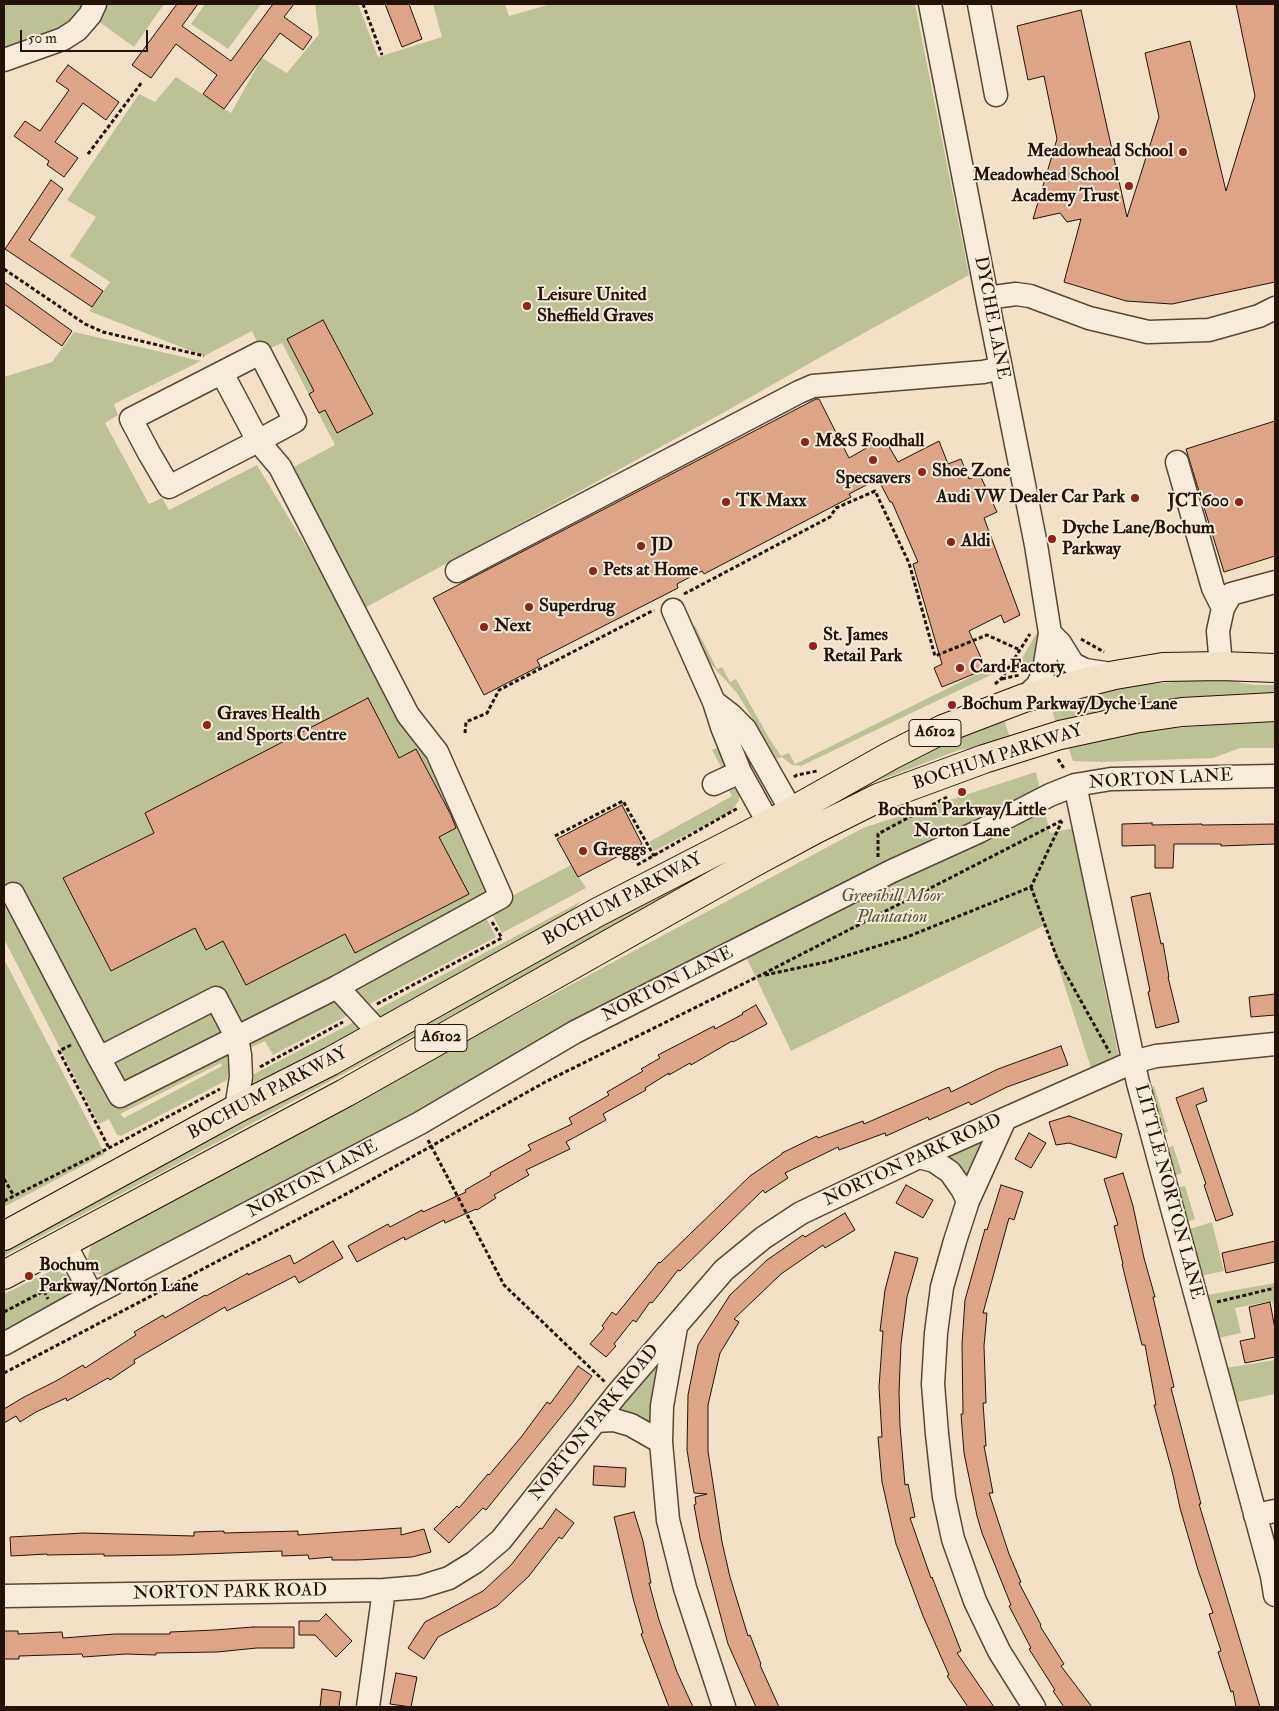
<!DOCTYPE html>
<html>
<head>
<meta charset="utf-8">
<style>
  body { margin:0 }
  #map { position:relative; width:1279px; height:1711px; overflow:hidden; background:#f3e1c7; font-family:"IM FELL Double Pica",serif }
  canvas { display:block }
  .frame { position:absolute; inset:0; border:5px solid #231306; pointer-events:none }
  .scale { position:absolute; left:20px; top:30px; width:128px; height:22px; box-sizing:border-box; border:2px solid #231306; border-top:0; padding-left:6px; font-size:15px; line-height:18px; white-space:nowrap; color:#231306; -webkit-text-stroke:4px #f7ecdb; paint-order:stroke }
</style>
</head>
<body>
<div id="map">
<canvas width="1279" height="1711"></canvas>
<div class="frame"></div>
<div class="scale">50 m</div>
</div>
<script>
const ctx = document.querySelector('canvas').getContext('2d');
ctx.lineJoin = 'round';
function fill(path, color) {
  ctx.fillStyle = color;
  ctx.fill(path, 'evenodd');
}
function shape(rows) {
  const path = new Path2D();
  for (const r of rows) {
    path.moveTo(r[0], r[1]);
    for (let i = 2; i < r.length; i += 2) path.lineTo(r[i], r[i + 1]);
  }
  return path;
}
function stroke(path, color, width, dash) {
  ctx.strokeStyle = color;
  ctx.lineWidth = width;
  ctx.lineCap = dash ? 'butt' : 'round';
  ctx.setLineDash(dash || []);
  ctx.stroke(path);
}
function label(font, color, halo, rows, align = 'center') {
  ctx.font = font + ' "IM FELL Double Pica",serif';
  ctx.lineWidth = 4;
  ctx.setLineDash([]);
  ctx.textBaseline = 'middle';
  ctx.strokeStyle = halo;
  ctx.fillStyle = color;
  for (const [text, x, y, turn = 0] of rows) {
    ctx.save();
    ctx.translate(x, y);
    ctx.rotate((+turn || 0) * Math.PI / 180);
    ctx.textAlign = isNaN(turn) ? turn : align;
    if (halo) ctx.strokeText(text, 0, 0);
    ctx.fillText(text, 0, 0);
    ctx.restore();
  }
}
fill(shape([
  [4,4,84,4,80,14,58,33,4,49],
  [104,4,164,4,134,47,98,21],
  [205,4,261,4,228,49,191,24],
  [315,4,358,4,378,57,442,37,433,4,505,4,509,16,551,4,915,4,969,275,826,354,721,414,348,617,508,898,571,865,586,888,502,933,491,912,484,914,496,937,273,1055,265,1041,232,1057,237,1068,229,1070,227,1080,121,1136,117,1135,109,1119,99,1124,4,939,4,377,52,362,74,332,201,361,114,404,118,415,105,423,149,504,162,498,169,510,257,465,346,613,288,470,335,445,282,343,262,352,252,331,204,356,89,311,110,282,70,256,96,217,67,200,139,94,155,102,176,77,231,113,262,58,287,73,319,34],
  [221,1063,222,1066,124,1118,120,1114],
  [695,626,717,669,722,667,730,682,736,679,769,738,781,756,789,753,795,764,1003,661,995,673,801,766,792,765,782,757,777,759,737,693,708,661,691,628],
  [1039,630,1036,666,1015,670,1038,631],
  [1216,678,1254,685,1275,685,1275,698,1057,728,1050,702,1131,686],
  [1003,717,1011,740,993,746,959,750,878,781,798,820,893,764],
  [1275,720,1275,748,1240,748,1213,758,1103,762,1073,761,1068,746,1125,732],
  [723,745,739,793,739,800,731,812,654,851,649,842,732,796,726,784,729,782,712,750],
  [1036,772,1050,833,1079,827,1092,928,1119,1058,1093,1074,1045,925,791,1051,736,936,112,1277,94,1273,87,1260,91,1246,114,1230,863,828],
  [768,831,773,841,166,1170,4,1256,4,1245],
  [643,845,648,854,634,863,619,858],
  [582,901,556,925,392,1016,375,1016,371,1013],
  [4,959,105,1154,4,1207],
  [356,1021,364,1029,252,1088,254,1074],
  [1154,1086,1168,1132,1161,1134,1148,1088],
  [978,1136,986,1143,972,1178,942,1153],
  [1173,1146,1182,1173,1173,1177,1165,1149],
  [1185,1186,1195,1219,1186,1222,1176,1188],
  [1212,1222,1224,1271,1200,1276,1187,1230],
  [53,1270,68,1275,73,1283,71,1297,4,1336,4,1294],
  [1275,1283,1275,1313,1272,1301,1235,1308,1241,1333,1218,1338,1207,1295],
  [659,1360,651,1427,631,1413,615,1408],
  [1275,1360,1275,1394,1238,1402,1226,1368]
]), '#bdc294');
const building = shape([
  [177,4,198,4,182,26,231,61,273,4,294,4,284,17,312,37,303,50,280,33,224,109,203,94,217,75,176,44,151,78,132,65,177,4],
  [385,4,409,4,422,39,402,47,385,4],
  [1236,4,1275,4,1275,282,1172,304,1126,301,1064,282,1081,219,1067,222,1060,213,1033,219,1057,139,1044,76,1028,80,1017,26,1081,10,1127,217,1159,117,1145,53,1190,41,1226,191,1255,96,1236,4],
  [68,65,119,102,106,120,83,103,55,142,78,158,64,177,47,165,49,161,14,136,25,121,40,131,69,90,56,81,68,65],
  [51,180,63,189,29,240,103,291,92,307,5,249,51,180],
  [4,282,72,331,62,346,4,304,4,282],
  [323,320,373,414,337,433,325,410,319,413,309,394,314,391,287,339,323,320],
  [816,399,819,399,849,458,884,438,898,462,939,441,948,464,961,459,969,479,980,475,997,512,984,518,1020,615,1004,623,1001,615,969,631,986,669,942,687,934,668,942,664,913,564,918,562,892,502,890,502,878,479,849,494,851,497,704,574,702,571,690,577,677,584,678,588,537,660,540,666,484,695,433,598,816,399],
  [1275,421,1275,556,1224,572,1186,449,1275,421],
  [368,698,399,758,416,749,451,815,456,828,439,837,469,894,355,953,345,934,246,985,223,941,206,950,195,928,111,971,63,878,154,833,145,813,368,698],
  [622,805,642,844,578,877,557,839,622,805],
  [1152,823,1152,825,1202,824,1202,825,1275,824,1275,844,1221,846,1221,844,1174,844,1173,868,1155,868,1155,845,1122,846,1122,824,1152,823],
  [1150,893,1161,944,1163,943,1169,977,1168,977,1179,1022,1156,1028,1148,992,1150,991,1131,897,1150,893],
  [1275,994,1275,1015,1251,1017,1249,997,1275,994],
  [756,1005,767,1024,733,1042,732,1041,691,1065,690,1063,669,1075,669,1073,645,1088,646,1090,603,1114,606,1120,566,1142,570,1149,526,1170,529,1175,494,1195,496,1198,477,1210,476,1209,445,1223,444,1220,405,1240,404,1237,357,1262,348,1246,388,1224,390,1227,422,1210,423,1212,466,1192,465,1190,491,1175,490,1173,531,1150,528,1145,572,1124,569,1118,609,1095,607,1092,643,1071,641,1069,660,1058,658,1055,714,1026,715,1029,743,1014,742,1013,756,1005],
  [1061,1046,1068,1065,1007,1087,971,1105,969,1102,929,1120,928,1117,886,1136,885,1133,839,1150,838,1147,785,1173,788,1178,765,1193,763,1190,680,1271,678,1270,661,1292,652,1303,650,1302,636,1322,633,1320,614,1344,616,1346,606,1357,590,1344,604,1328,602,1326,612,1312,616,1315,659,1262,660,1263,750,1176,782,1154,782,1153,817,1136,818,1138,863,1121,864,1124,949,1087,951,1092,998,1069,1061,1046],
  [1203,1088,1207,1101,1196,1105,1233,1215,1216,1221,1204,1185,1206,1184,1176,1098,1203,1088],
  [1069,1116,1122,1134,1116,1158,1069,1143,1056,1145,1049,1122,1069,1116],
  [1029,1133,1046,1143,1031,1168,1015,1159,1029,1133],
  [1123,1173,1133,1206,1144,1258,1155,1297,1153,1297,1174,1387,1171,1388,1201,1504,1199,1504,1260,1707,1236,1707,1233,1691,1231,1692,1218,1652,1221,1651,1209,1614,1213,1613,1198,1570,1180,1508,1173,1475,1154,1405,1156,1405,1145,1345,1142,1345,1122,1264,1123,1264,1114,1226,1118,1225,1104,1179,1123,1173],
  [906,1185,933,1200,923,1218,896,1203,906,1185],
  [1001,1185,1023,1192,1014,1220,1009,1218,983,1313,987,1313,984,1346,986,1403,983,1403,986,1446,984,1446,993,1493,989,1493,1009,1554,1021,1582,1019,1583,1041,1625,1040,1626,1064,1664,1061,1666,1092,1707,1064,1707,1053,1691,1055,1690,1029,1649,1031,1648,1009,1606,1011,1605,982,1533,977,1516,964,1453,961,1414,963,1414,962,1344,965,1300,985,1229,987,1230,1001,1185],
  [845,1213,855,1230,825,1248,823,1245,781,1274,734,1319,739,1322,720,1353,708,1405,708,1451,722,1542,730,1577,748,1636,750,1635,761,1664,760,1665,779,1707,756,1707,728,1644,700,1538,694,1505,696,1504,695,1497,707,1494,694,1493,687,1450,688,1395,698,1345,730,1295,767,1260,803,1235,805,1237,845,1213],
  [333,1241,343,1258,299,1283,295,1276,227,1311,225,1307,134,1360,135,1363,110,1380,108,1378,67,1401,66,1398,36,1412,20,1422,16,1416,4,1423,4,1409,24,1397,56,1381,83,1365,85,1368,136,1335,134,1332,163,1315,165,1318,205,1295,206,1296,248,1273,248,1275,290,1255,294,1264,333,1241],
  [1275,1241,1275,1262,1226,1273,1222,1253,1275,1241],
  [895,1252,918,1258,907,1297,901,1344,899,1392,900,1426,905,1485,908,1484,915,1517,910,1518,931,1578,932,1577,961,1651,957,1653,994,1707,968,1707,947,1676,949,1675,923,1616,896,1544,882,1482,878,1437,882,1437,879,1387,883,1331,880,1331,885,1290,895,1252],
  [1270,1302,1275,1329,1275,1357,1245,1363,1240,1341,1255,1338,1249,1307,1270,1302],
  [578,1366,592,1376,573,1402,486,1510,483,1508,449,1543,434,1529,457,1506,459,1508,488,1474,489,1475,522,1436,547,1402,550,1404,578,1366],
  [594,1466,626,1468,625,1487,593,1485,594,1466],
  [556,1509,574,1523,562,1539,559,1537,529,1576,497,1606,438,1637,424,1659,408,1648,425,1622,483,1591,511,1565,540,1528,542,1529,556,1509],
  [634,1512,643,1541,651,1583,649,1583,659,1620,677,1672,693,1707,669,1707,641,1634,643,1633,633,1598,614,1517,634,1512],
  [401,1528,401,1535,424,1529,431,1552,412,1557,357,1560,332,1560,332,1557,309,1559,308,1555,282,1556,282,1551,176,1555,104,1556,104,1554,47,1555,47,1554,11,1556,10,1537,84,1533,194,1536,194,1532,224,1531,224,1533,298,1531,298,1535,401,1528],
  [326,1614,352,1641,336,1657,315,1635,299,1635,299,1621,319,1621,326,1614],
  [253,1627,294,1627,294,1648,257,1648,217,1652,156,1653,156,1655,126,1654,83,1657,82,1654,19,1656,19,1659,4,1659,4,1631,18,1631,18,1634,62,1632,63,1638,115,1634,170,1634,170,1632,215,1630,253,1627],
  [396,1673,417,1677,411,1707,390,1704,396,1673],
  [322,1689,341,1692,339,1707,320,1707,322,1689]
]);
fill(building, '#dda486');
stroke(building, '#231306', 1);
const minor = shape([
  [930,4,987,298,1036,545,1050,633,1044,670,1038,685,1024,698],
  [979,4,996,95],
  [4,60,63,39,77,30,90,15,95,4],
  [987,298,1016,294,1030,296,1089,318,1148,332,1209,330,1259,316,1275,308],
  [1177,462,1213,588,1223,608],
  [457,571,799,392,813,386,983,372,1001,368],
  [673,610,714,702,722,727,740,772,769,824,785,828],
  [1050,633,1060,643,1073,664,1085,670,1112,674],
  [1221,666,1218,631,1223,608,1231,594,1275,582],
  [714,702,731,715,745,729,792,812,791,826],
  [714,784,740,772],
  [1075,785,1138,1083,1272,1576,1275,1595],
  [13,894,99,1058,120,1096,337,987,501,897,437,752,408,715,280,467,258,441,295,421,260,353,131,419,149,453,169,487,258,441,222,373],
  [337,987,380,1034],
  [99,1058,216,998,237,1038,240,1055,241,1077,236,1109],
  [1005,1119,968,1201,955,1241,942,1287,936,1333,933,1384,937,1434,944,1497,953,1539,975,1601,999,1651,1034,1707],
  [919,1157,934,1161,950,1172,962,1189,968,1201],
  [65,1244,92,1295],
  [676,1327,662,1406,661,1442,668,1520,685,1588,724,1707],
  [4,1344,92,1295,420,1123,575,1032,892,871,980,831,1050,795,1075,785,1111,779,1275,776],
  [595,1421,614,1420,631,1425,661,1442],
  [1255,1515,1275,1511],
  [4,1596,384,1590,420,1587,449,1578,475,1562,501,1540,617,1394,724,1270,763,1238,801,1213,919,1157,1133,1062,1156,1056,1275,1044],
  [368,1707,384,1590]
]);
const highway = shape([
  [4,1236,236,1109,331,1061,598,912,769,824,890,756,943,729,1024,698,1115,675,1163,667,1221,666,1275,668],
  [4,1275,345,1093,751,864,816,829,878,798,984,759,1060,735,1134,719,1182,712,1275,707]
]);
stroke(minor, '#574636', 25);
stroke(highway, '#231306', 30);
stroke(shape([
  [363,4,382,55],
  [88,154,142,82],
  [4,269,85,324,103,332,204,356],
  [684,594,830,517,836,508,875,491,909,563,935,656,987,635,1020,650],
  [1081,639,1104,652],
  [1002,679,1019,675],
  [995,684,1002,678,1030,634],
  [465,733,466,722,487,713,499,690,654,610],
  [1058,759,1065,770],
  [794,777,797,775,817,771],
  [555,836,623,801,654,856],
  [878,857,878,834,947,797],
  [637,865,738,808],
  [1031,887,1057,958,1110,1053],
  [492,922,502,938],
  [765,975,826,962,907,937,1031,887,1062,821],
  [377,1004,502,938],
  [71,1045,59,1051,109,1148],
  [260,1067,343,1022],
  [428,1140,504,1285,605,1382],
  [4,1179,14,1196],
  [4,1201,109,1148,220,1089],
  [1217,1302,1275,1288],
  [4,1312,44,1291,48,1299],
  [4,1373,348,1193,547,1081,759,976,1063,820]
]), '#231306', 3, [4, 2.5]);
stroke(minor, '#f7ecdb', 22);
stroke(highway, '#f3e1c7', 28);
for (const [x, y, r, color] of [
  [1183,152,5,"#8f2418"],
  [1129,186,5,"#8f2418"],
  [527,306,5,"#8f2418"],
  [805,442,5,"#8f2418"],
  [873,460,5,"#8f2418"],
  [922,472,5,"#8f2418"],
  [1135,498,5,"#8f2418"],
  [726,502,5,"#8f2418"],
  [1239,502,5,"#8f2418"],
  [1052,539,5,"#8f2418"],
  [951,542,5,"#8f2418"],
  [641,546,5,"#8f2418"],
  [593,571,5,"#8f2418"],
  [529,607,5,"#8f2418"],
  [484,627,5,"#8f2418"],
  [813,646,5,"#8f2418"],
  [960,668,5,"#8f2418"],
  [952,705,5,"#8f2418"],
  [207,725,5,"#8f2418"],
  [962,792,5,"#8f2418"],
  [583,851,5,"#8f2418"],
  [29,1276,5,"#8f2418"]
]) {
  const dot = new Path2D();
  dot.arc(x, y, r, 0, 2 * Math.PI);
  ctx.fillStyle = color;
  ctx.fill(dot);
  stroke(dot, '#f7ecdb', 2);
}
for (const [x, y, w] of [
  [935,733,52],
  [441,1038,52]
]) {
  const box = new Path2D();
  box.roundRect(x - w / 2, y - 13.5, w, 27, 4);
  ctx.fillStyle = '#f7ecdb';
  ctx.fill(box);
  stroke(box, '#231306', 1);
}
label('bold 16px', '#231306', null, [
  ["A6102",935,733],
  ["A6102",441,1038]
]);
label('bold 18px', '#231306', '#f7ecdb', [
  ["Meadowhead School",1173,152,"right"],
  ["Meadowhead School",1119,176,"right"],
  ["Academy Trust",1119,197,"right"],
  ["Leisure United",537,296],
  ["Sheffield Graves",537,317],
  ["M&S Foodhall",815,442],
  ["Shoe Zone",932,472],
  ["Specsavers",873,479,"center"],
  ["Audi VW Dealer Car Park",1125,498,"right"],
  ["TK Maxx",736,502],
  ["JCT600",1229,502,"right"],
  ["Dyche Lane/Bochum",1062,529],
  ["Parkway",1062,550],
  ["Aldi",961,542],
  ["JD",651,546],
  ["Pets at Home",603,571],
  ["Superdrug",539,607],
  ["Next",494,627],
  ["St. James",823,636],
  ["Retail Park",823,657],
  ["Card Factory",970,668],
  ["Bochum Parkway/Dyche Lane",962,705],
  ["Graves Health",217,715],
  ["and Sports Centre",217,736],
  ["Bochum Parkway/Little",962,811,"center"],
  ["Norton Lane",962,832,"center"],
  ["Greggs",593,851],
  ["Bochum",39,1266],
  ["Parkway/Norton Lane",39,1287]
], 'left');
label('18px', '#231306', '#f7ecdb', [
  ["DYCHE LANE",991,318,79],
  ["BOCHUM PARKWAY",998,758,-18],
  ["NORTON LANE",1161,780,-3],
  ["BOCHUM PARKWAY",623,900,-28],
  ["NORTON LANE",668,985,-27],
  ["BOCHUM PARKWAY",268,1094,-28],
  ["NORTON PARK ROAD",913,1161,-25],
  ["NORTON LANE",313,1180,-28],
  ["LITTLE NORTON LANE",1168,1192,75],
  ["NORTON PARK ROAD",595,1423,-51],
  ["NORTON PARK ROAD",230,1593,-1]
]);
label('italic 18px', '#595038', '#f7ecdb', [
  ["Greenhill Moor",892,897],
  ["Plantation",892,918]
]);
</script>
</body>
</html>
